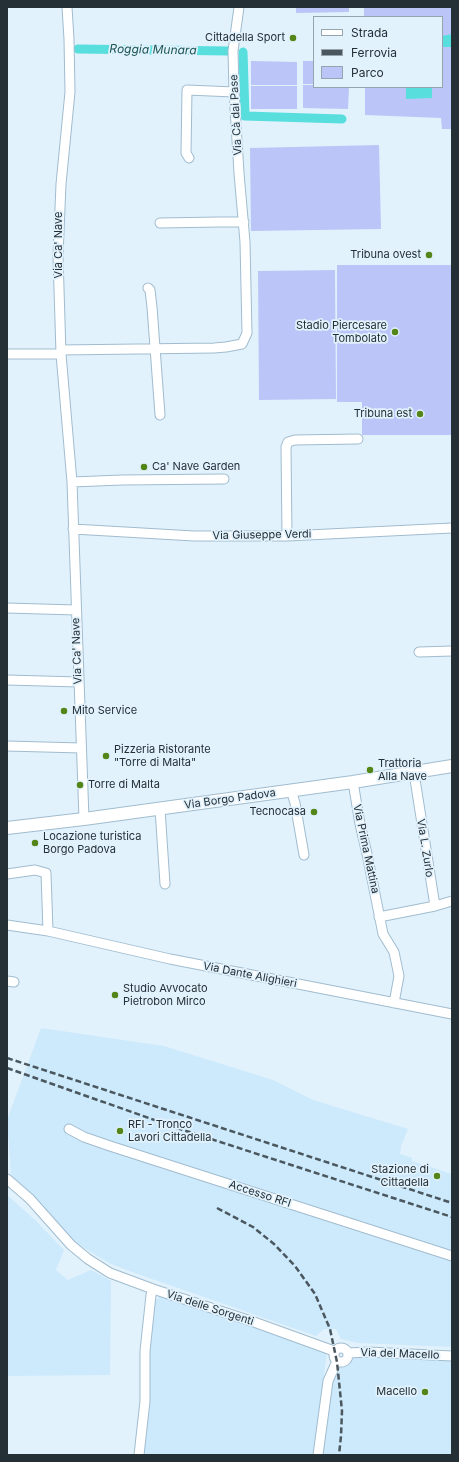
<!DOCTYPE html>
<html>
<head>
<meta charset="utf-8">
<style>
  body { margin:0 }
  #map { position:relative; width:459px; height:1462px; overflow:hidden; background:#e1f2fd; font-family:Inter,sans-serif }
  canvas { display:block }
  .frame { position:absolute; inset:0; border:8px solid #242f36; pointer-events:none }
  .legend { position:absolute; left:313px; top:16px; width:130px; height:72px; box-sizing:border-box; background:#e1f2fd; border:1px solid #95a4ad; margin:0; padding:5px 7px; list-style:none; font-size:12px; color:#242f36 }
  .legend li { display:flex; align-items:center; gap:8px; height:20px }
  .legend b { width:20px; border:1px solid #95a4ad }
</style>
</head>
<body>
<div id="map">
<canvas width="459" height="1462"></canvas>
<div class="frame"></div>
<ul class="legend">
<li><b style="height:5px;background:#fff"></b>Strada</li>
<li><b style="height:5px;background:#4a575e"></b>Ferrovia</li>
<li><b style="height:11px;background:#bcc5f7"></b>Parco</li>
</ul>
</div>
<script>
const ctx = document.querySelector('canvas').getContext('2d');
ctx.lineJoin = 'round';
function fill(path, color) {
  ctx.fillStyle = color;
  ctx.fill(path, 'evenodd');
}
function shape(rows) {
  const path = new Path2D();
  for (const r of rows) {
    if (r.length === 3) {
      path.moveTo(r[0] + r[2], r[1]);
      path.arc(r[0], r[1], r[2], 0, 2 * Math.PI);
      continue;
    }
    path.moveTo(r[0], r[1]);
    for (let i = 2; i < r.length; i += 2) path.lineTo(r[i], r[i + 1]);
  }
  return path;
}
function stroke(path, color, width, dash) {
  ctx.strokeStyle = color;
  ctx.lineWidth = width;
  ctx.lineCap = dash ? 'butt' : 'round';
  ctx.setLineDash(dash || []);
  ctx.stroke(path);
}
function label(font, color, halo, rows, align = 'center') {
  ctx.font = font + ' Inter,sans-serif';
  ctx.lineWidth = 3.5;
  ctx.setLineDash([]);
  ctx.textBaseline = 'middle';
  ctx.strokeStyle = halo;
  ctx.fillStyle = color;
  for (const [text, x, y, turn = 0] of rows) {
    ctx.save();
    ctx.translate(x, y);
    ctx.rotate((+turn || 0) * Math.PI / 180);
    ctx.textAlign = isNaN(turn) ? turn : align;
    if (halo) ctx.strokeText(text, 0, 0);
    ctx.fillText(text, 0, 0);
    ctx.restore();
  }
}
fill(shape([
  [41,1028,164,1046,273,1080,313,1100,408,1129,401,1146,400,1154,412,1158,412,1161,452,1174,452,1347,359,1343,341,1339,336,1329,324,1329,316,1336,132,1272,109,1263,63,1235,12,1188,7,1120],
  [7,1195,35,1220,64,1250,56,1270,68,1280,91,1270,111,1281,110,1375,7,1376],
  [161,1296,327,1352,313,1455,134,1455,153,1302],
  [353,1357,452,1360,452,1455,323,1455,331,1388,335,1377,342,1366]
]), '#cde9fc');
fill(shape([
  [296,7,349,7,349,12,296,13],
  [364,7,452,7,452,129,442,129,441,118,365,115,365,87,442,87,442,17,364,17],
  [251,61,297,62,297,85,251,85],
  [303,61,314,61,314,84,303,84],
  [303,85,314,85,314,87,349,87,348,109,303,108],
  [251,86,297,86,297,109,251,109],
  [379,145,381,229,251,231,250,148],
  [337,265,452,265,452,435,362,435,362,402,337,402],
  [335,270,336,399,259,400,258,271]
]), '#bcc5f7');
fill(shape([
  [452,34,452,47,444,47,442,45,442,36],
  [406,87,432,87,432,98,406,99]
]), '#57dedd');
stroke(shape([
  [78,49,228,51],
  [243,52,245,116,342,119]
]), '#57dedd', 9);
const street = shape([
  [67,7,69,39,70,92,61,184,58,256,61,354,72,482,84,819],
  [189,158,186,153,187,90,234,92],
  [160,223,219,222,244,222],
  [148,288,150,290,152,307,160,415],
  [61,350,214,348,226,347,242,344,247,333,245,242,239,173,234,92,233,51,239,7],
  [7,354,61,354],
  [72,482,122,480,224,479],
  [73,529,194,536,287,536,452,528],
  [287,536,286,447,288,442,295,440,358,439],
  [7,608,76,610],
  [419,652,452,651],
  [7,680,79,682],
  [7,746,81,748],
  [414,773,435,906,452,901],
  [353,782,360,824,367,854,383,934,394,952,399,976,394,1003],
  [291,790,295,803,304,855],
  [160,809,165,884],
  [7,874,35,870,46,873,48,931],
  [379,917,435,906],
  [7,925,48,931,170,959,452,1014],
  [7,981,14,982],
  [69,1129,84,1137,110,1146,452,1256],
  [7,1179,30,1199,71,1245,88,1259,110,1273,153,1289,254,1322,334,1351],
  [341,1355,7],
  [348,1353,368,1352,452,1356],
  [139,1455,145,1401,145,1351,151,1295,153,1289],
  [318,1455,328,1381,337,1361]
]);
const secondary = shape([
  [7,828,84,819,353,782,452,766]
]);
stroke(street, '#a1bcce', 11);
stroke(secondary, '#a1bcce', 14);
stroke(street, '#fff', 9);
stroke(secondary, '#fff', 12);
stroke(shape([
  [7,1058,452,1203],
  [7,1068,177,1128,452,1217],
  [217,1208,253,1227,274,1244,295,1266,315,1294,330,1329,337,1362,342,1411,341,1436,339,1455]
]), '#4a575e', 2.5, [6, 3]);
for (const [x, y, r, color] of [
  [293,38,4,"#538519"],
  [429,255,4,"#538519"],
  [395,332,4,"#538519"],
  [420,414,4,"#538519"],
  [144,467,4,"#538519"],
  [64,711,4,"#538519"],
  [106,756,4,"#538519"],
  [370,770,4,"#538519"],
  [80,785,4,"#538519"],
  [314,812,4,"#538519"],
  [35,843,4,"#538519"],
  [115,995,4,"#538519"],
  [120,1131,4,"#538519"],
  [437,1176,4,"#538519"],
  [425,1392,4,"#538519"]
]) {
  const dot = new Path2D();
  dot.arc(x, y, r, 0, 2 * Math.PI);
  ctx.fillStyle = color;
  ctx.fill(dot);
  stroke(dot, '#e1f2fd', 1.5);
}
label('11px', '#242f36', '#e1f2fd', [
  ["Cittadella Sport",285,38,"right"],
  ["Tribuna ovest",421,255,"right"],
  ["Stadio Piercesare",387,326,"right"],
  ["Tombolato",387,339,"right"],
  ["Tribuna est",412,414,"right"],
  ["Ca' Nave Garden",152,467],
  ["Mito Service",72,711],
  ["Pizzeria Ristorante",114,750],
  ["\"Torre di Malta\"",114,763],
  ["Trattoria",378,764],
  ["Alla Nave",378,777],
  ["Torre di Malta",88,785],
  ["Tecnocasa",306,812,"right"],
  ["Locazione turistica",43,837],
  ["Borgo Padova",43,850],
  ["Studio Avvocato",123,989],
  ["Pietrobon Mirco",123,1002],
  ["RFI - Tronco",128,1125],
  ["Lavori Cittadella",128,1138],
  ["Stazione di",429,1170,"right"],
  ["Cittadella",429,1183,"right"],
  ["Macello",417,1392,"right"]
], 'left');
label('11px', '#242f36', '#e1f2fd', [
  ["Via Cà dai Pase",236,115,-93],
  ["Via Ca' Nave",59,245,-90],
  ["Via Giuseppe Verdi",262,535,-1],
  ["Via Ca' Nave",77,651,-92],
  ["Via Borgo Padova",230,799,-8],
  ["Via L. Zurlo",425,848,81],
  ["Via Prima Mattina",366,849,78],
  ["Via Dante Alighieri",250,975,11],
  ["Accesso RFI",260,1194,18],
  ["Via delle Sorgenti",210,1308,18],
  ["Via del Macello",400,1354,2]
]);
label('italic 12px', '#1a5453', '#e1f2fd', [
  ["Roggia Munara",153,50,1]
]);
</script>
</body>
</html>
